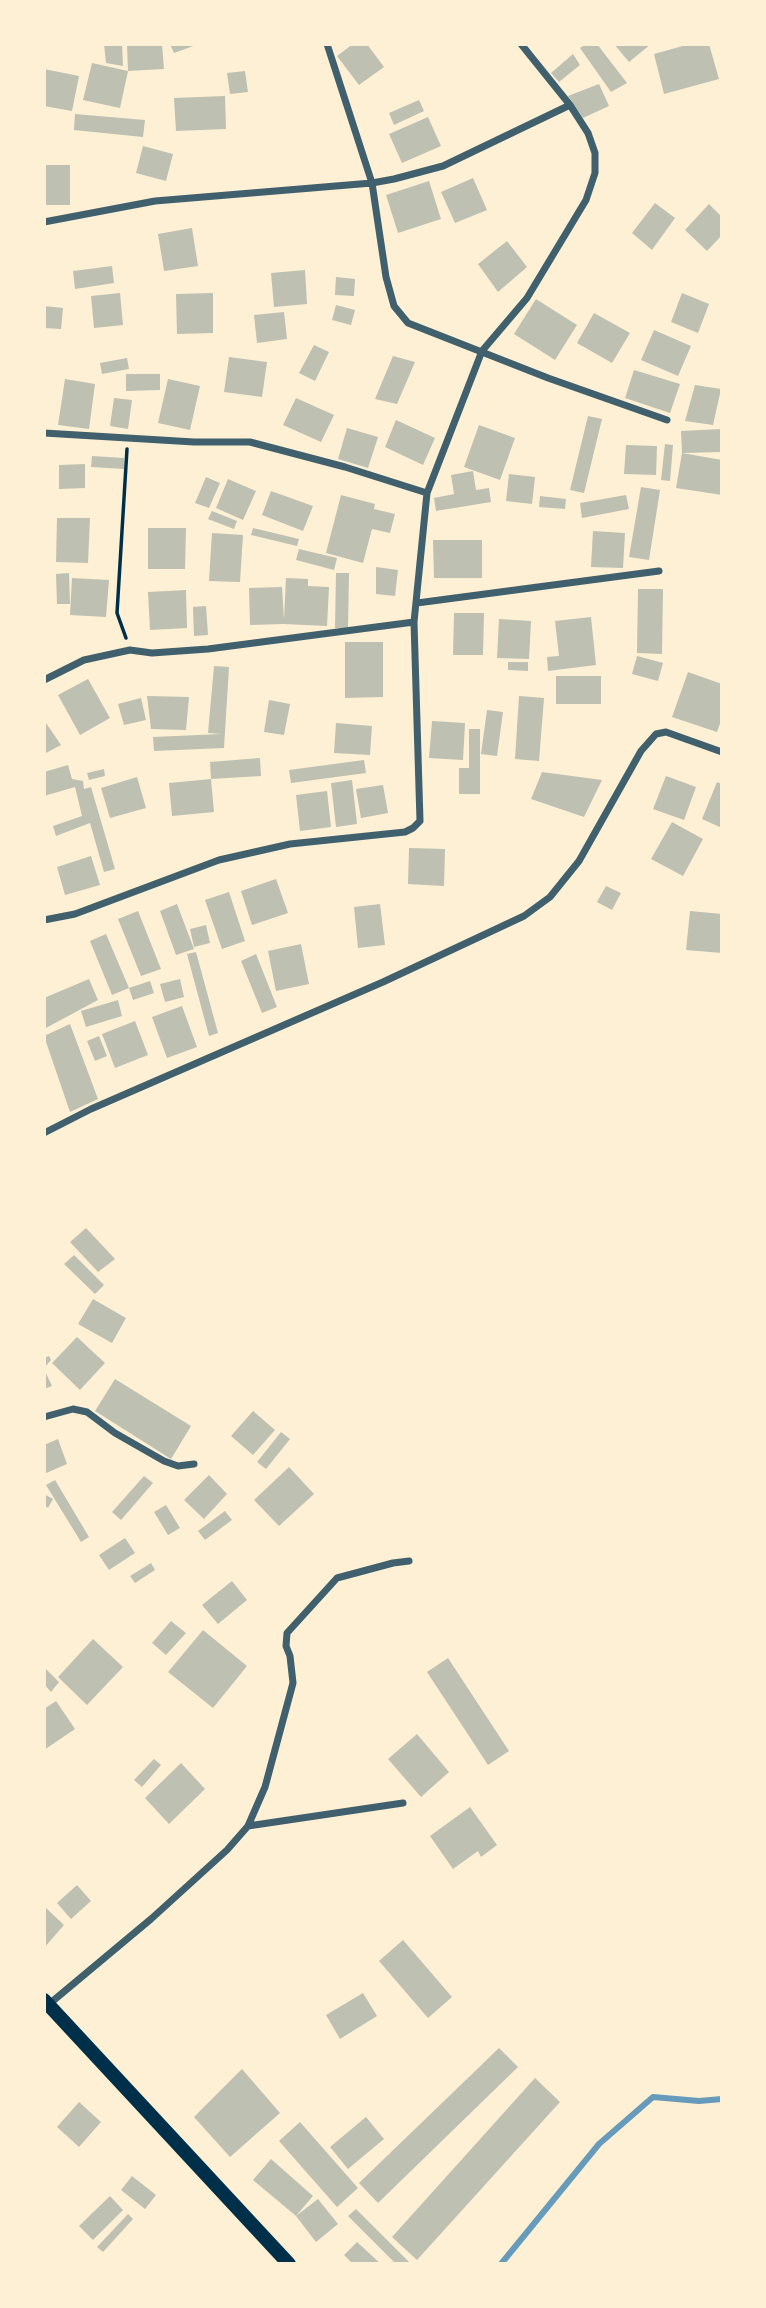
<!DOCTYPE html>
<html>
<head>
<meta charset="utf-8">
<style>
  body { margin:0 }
  #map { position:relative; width:766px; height:2308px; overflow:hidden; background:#fdf0d5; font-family:Helvetica,sans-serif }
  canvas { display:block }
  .frame { position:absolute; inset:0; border:46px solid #fdf0d5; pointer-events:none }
</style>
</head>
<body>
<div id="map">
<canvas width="766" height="2308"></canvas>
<div class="frame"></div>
</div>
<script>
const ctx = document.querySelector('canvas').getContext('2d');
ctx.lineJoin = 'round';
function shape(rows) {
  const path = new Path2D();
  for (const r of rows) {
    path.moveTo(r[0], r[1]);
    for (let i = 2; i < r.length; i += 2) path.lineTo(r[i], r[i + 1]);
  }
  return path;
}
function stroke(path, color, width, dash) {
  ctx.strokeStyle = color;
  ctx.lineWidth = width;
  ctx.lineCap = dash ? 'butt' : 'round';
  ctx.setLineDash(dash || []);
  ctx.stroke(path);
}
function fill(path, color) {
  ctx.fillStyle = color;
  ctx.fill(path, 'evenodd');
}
stroke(shape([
  [501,2264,599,2144,653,2097,699,2101,722,2099]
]), '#669bbc', 6);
fill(shape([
  [104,44,122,44,123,66,106,63],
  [127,44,162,44,164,69,128,71],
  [170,44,199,44,174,53],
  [353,44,367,44,384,67,359,85,337,56],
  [586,44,597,44,627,83,611,92,580,48],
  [614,44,651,44,629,62],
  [690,44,709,44,719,79,664,94,654,54],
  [573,54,580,65,559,82,551,73],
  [92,63,128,71,120,108,83,100],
  [44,69,79,76,72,111,44,106],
  [245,71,248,92,230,94,227,73],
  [599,84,609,106,583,118,568,96],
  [225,96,226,129,176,131,174,98],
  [419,100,424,111,394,125,389,113],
  [75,114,145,120,143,137,74,130],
  [428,117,441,146,402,163,389,134],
  [143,146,173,154,166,181,136,173],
  [44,165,70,165,70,205,44,205],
  [473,178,487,210,455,223,441,192],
  [429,181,441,219,398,233,386,195],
  [655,203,675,218,652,250,632,233],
  [709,204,722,217,722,235,707,251,685,230],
  [192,228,198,266,164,271,158,234],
  [507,241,527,267,498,292,478,264],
  [112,266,114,283,75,289,73,271],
  [305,270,307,304,274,307,271,273],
  [336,277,355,279,354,296,335,295],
  [120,293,123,325,94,328,91,296],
  [213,293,213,333,177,334,176,294],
  [682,293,709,304,698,333,671,322],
  [536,299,577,325,555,360,514,334],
  [336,305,355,310,351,325,332,320],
  [44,306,63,308,61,329,44,328],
  [284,312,287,339,257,343,254,315],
  [594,313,630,333,612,363,577,343],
  [654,330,691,346,678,376,641,360],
  [314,345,329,352,315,381,299,373],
  [393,356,415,362,397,404,375,399],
  [229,357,267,362,262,397,224,392],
  [127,358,129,369,102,374,100,363],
  [634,370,680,384,670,413,625,398],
  [126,374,160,374,160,390,126,391],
  [65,379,95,384,89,429,58,425],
  [168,379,200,386,190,430,158,423],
  [695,385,721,389,713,425,685,421],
  [114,398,132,400,128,429,110,426],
  [296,398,334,415,321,442,283,425],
  [588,416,602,419,584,493,570,490],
  [396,420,435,438,423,465,385,447],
  [479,425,515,438,500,480,464,467],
  [347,428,378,437,368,468,338,459],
  [722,429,722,452,682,453,722,460,722,495,676,488,682,453,681,431],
  [665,444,673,445,670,481,661,480],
  [626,445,657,446,656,475,624,474],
  [92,456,124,458,124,469,91,467],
  [85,464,85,488,59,489,59,465],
  [473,471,476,490,489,488,491,502,436,511,434,498,454,494,451,475],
  [509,474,535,477,532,504,506,501],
  [206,477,220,483,209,508,195,503],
  [228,479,256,491,243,520,216,508],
  [641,487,660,490,649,560,629,557],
  [271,491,313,506,303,531,262,515],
  [341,495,375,504,374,509,395,514,390,533,372,529,363,563,326,553],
  [626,495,629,509,582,518,580,503],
  [540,496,566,499,565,509,539,507],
  [212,511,237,521,234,529,208,519],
  [57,518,90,518,88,563,56,562],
  [148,528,186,528,185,569,148,569],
  [253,528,299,539,297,546,251,535],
  [593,531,625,533,623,568,591,567],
  [212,533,243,535,240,582,209,581],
  [433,540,482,540,482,578,434,578],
  [299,549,337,558,334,570,296,560],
  [376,567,398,570,395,596,376,594],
  [69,573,70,604,57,604,56,574],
  [336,573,349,573,348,628,335,628],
  [72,578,109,580,106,617,70,615],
  [286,578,308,579,308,586,329,587,327,626,283,624,250,625,249,588,282,587,284,619],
  [638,589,663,589,662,654,637,653],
  [186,590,187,628,150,630,148,592],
  [206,606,208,635,194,636,193,607],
  [454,613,484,613,483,655,453,655],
  [591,617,596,665,548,671,547,657,559,656,555,621],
  [499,619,531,621,529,659,497,658],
  [345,642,383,642,383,697,345,698],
  [637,656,663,663,658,681,632,674],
  [508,662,528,662,528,671,508,670],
  [214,666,229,667,224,748,154,751,153,737,221,734,208,733],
  [688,672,722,684,722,718,717,732,672,717],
  [556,676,601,676,601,704,556,704],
  [88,679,110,718,80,735,58,695],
  [147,696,189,697,186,730,151,729],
  [519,696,544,698,539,761,515,759],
  [141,698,146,720,124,725,118,704],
  [269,700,290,704,284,735,264,732],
  [487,710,503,712,497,756,481,754],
  [44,720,61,745,44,754],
  [432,721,465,723,463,760,429,758],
  [336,723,372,726,370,755,334,753],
  [469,729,480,729,480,794,459,794,459,768,469,768],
  [260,758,261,776,211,779,210,762],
  [364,760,366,773,291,783,289,770],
  [68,765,72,779,83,781,84,789,91,787,115,869,104,872,90,823,56,836,53,826,82,816,75,787,44,796,44,772],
  [104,769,105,776,89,780,87,773],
  [542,772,602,780,584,817,531,799],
  [666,776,696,787,684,820,653,809],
  [137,777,146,808,110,818,101,788],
  [211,779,214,812,172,816,169,783],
  [352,780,357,824,336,827,331,783],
  [717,782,722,784,722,828,702,819],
  [383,785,388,813,361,818,356,789],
  [327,791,331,827,300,831,296,795],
  [672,822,703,839,683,876,651,859],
  [409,848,445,849,444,886,408,884],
  [91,856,100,885,65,895,57,867],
  [276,879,288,913,252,925,241,891],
  [606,886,621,893,612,910,597,902],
  [229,892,245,941,222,949,205,900],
  [177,904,194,949,176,955,160,911],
  [380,904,385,945,358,948,354,907],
  [138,911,161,969,141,976,118,919],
  [690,911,722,914,722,953,686,950],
  [206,925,210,943,194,947,190,929],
  [106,934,129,988,150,981,154,993,133,1000,129,988,112,995,90,941],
  [301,944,309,984,276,991,268,951],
  [196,952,218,1033,209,1036,187,954],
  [256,954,277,1007,262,1013,241,961],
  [89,979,98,1000,44,1029,44,998],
  [180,979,184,997,165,1002,160,984],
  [118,1000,122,1016,86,1027,81,1011],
  [182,1006,197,1047,167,1058,152,1017],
  [135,1021,148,1055,115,1068,102,1034],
  [70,1024,98,1099,70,1112,44,1036],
  [99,1036,107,1056,95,1061,87,1041],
  [86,1228,115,1259,98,1272,70,1242],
  [74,1255,104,1285,95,1294,64,1264],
  [93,1299,126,1318,112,1343,78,1324],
  [77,1337,105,1363,80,1390,52,1363],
  [49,1356,51,1360,44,1368,44,1358],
  [44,1369,52,1386,44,1389],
  [115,1379,191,1426,171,1459,95,1411],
  [253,1411,275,1430,253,1455,231,1436],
  [281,1432,290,1439,266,1469,257,1462],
  [58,1439,67,1464,44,1474,44,1445],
  [289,1467,314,1494,279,1526,254,1500],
  [209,1475,227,1494,204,1519,184,1500],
  [144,1476,153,1483,121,1520,112,1512],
  [55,1480,89,1537,81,1542,46,1485],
  [44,1494,53,1499,48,1508,44,1505],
  [166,1505,180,1528,168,1535,154,1512],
  [225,1511,232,1520,205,1540,198,1531],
  [125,1538,135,1553,109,1570,99,1555],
  [151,1563,155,1570,135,1583,130,1576],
  [232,1581,247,1600,218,1624,202,1605],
  [171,1621,186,1633,166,1655,152,1643],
  [203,1630,247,1666,213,1708,168,1672],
  [93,1639,123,1667,87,1705,58,1677],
  [448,1658,509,1751,488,1765,427,1672],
  [44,1667,59,1682,51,1692,44,1684],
  [56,1701,75,1729,44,1750,44,1709],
  [417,1734,449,1772,421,1797,388,1759],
  [154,1759,161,1765,142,1787,134,1780],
  [181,1763,205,1789,169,1824,145,1798],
  [470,1807,497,1845,481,1857,478,1851,453,1869,430,1836],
  [77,1885,91,1901,71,1919,57,1903],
  [44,1906,64,1925,44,1948],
  [403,1940,452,1997,428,2018,379,1961],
  [363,1993,377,2016,340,2039,326,2015],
  [499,2048,518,2067,378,2203,359,2183],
  [242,2069,280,2113,230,2157,194,2117],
  [535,2078,560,2102,417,2260,392,2237],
  [79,2102,101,2122,79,2147,57,2127],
  [366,2117,384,2139,348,2169,330,2147],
  [300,2122,358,2188,337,2207,279,2141],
  [271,2159,313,2196,296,2216,253,2180],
  [132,2176,156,2195,145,2209,121,2190],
  [110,2196,123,2210,93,2240,79,2226],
  [318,2199,338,2224,316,2242,296,2216],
  [356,2209,411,2264,396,2264,348,2216],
  [128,2214,133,2219,103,2252,97,2247],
  [357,2242,381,2264,353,2264,344,2255]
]), '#bec0b2');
stroke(shape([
  [126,638,117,613,127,449]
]), '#003049', 3.5);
stroke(shape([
  [327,44,372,183,386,277,394,306,408,323,548,378,667,420],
  [44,222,155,201,372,183,394,179,443,166,570,105],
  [44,433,194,442,250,442,345,467,427,493],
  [417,603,659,571],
  [44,680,84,660,130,650,152,653,208,649,414,622],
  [44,920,75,914,219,860,290,844,405,832,413,828,420,821,414,622,427,493,482,351,527,298,586,200,595,173,595,153,588,133,570,105,521,44],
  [44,1133,91,1109,383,982,524,916,550,897,579,861,641,751,656,734,666,732,722,752],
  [44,1417,73,1409,87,1412,115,1433,164,1461,178,1466,194,1464],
  [248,1826,403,1803],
  [48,2005,151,1919,227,1850,248,1826,265,1787,293,1683,290,1656,286,1646,287,1633,337,1578,393,1563,409,1561]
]), '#3f606c', 7);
stroke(shape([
  [44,2000,289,2264]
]), '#003049', 14);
</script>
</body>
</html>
